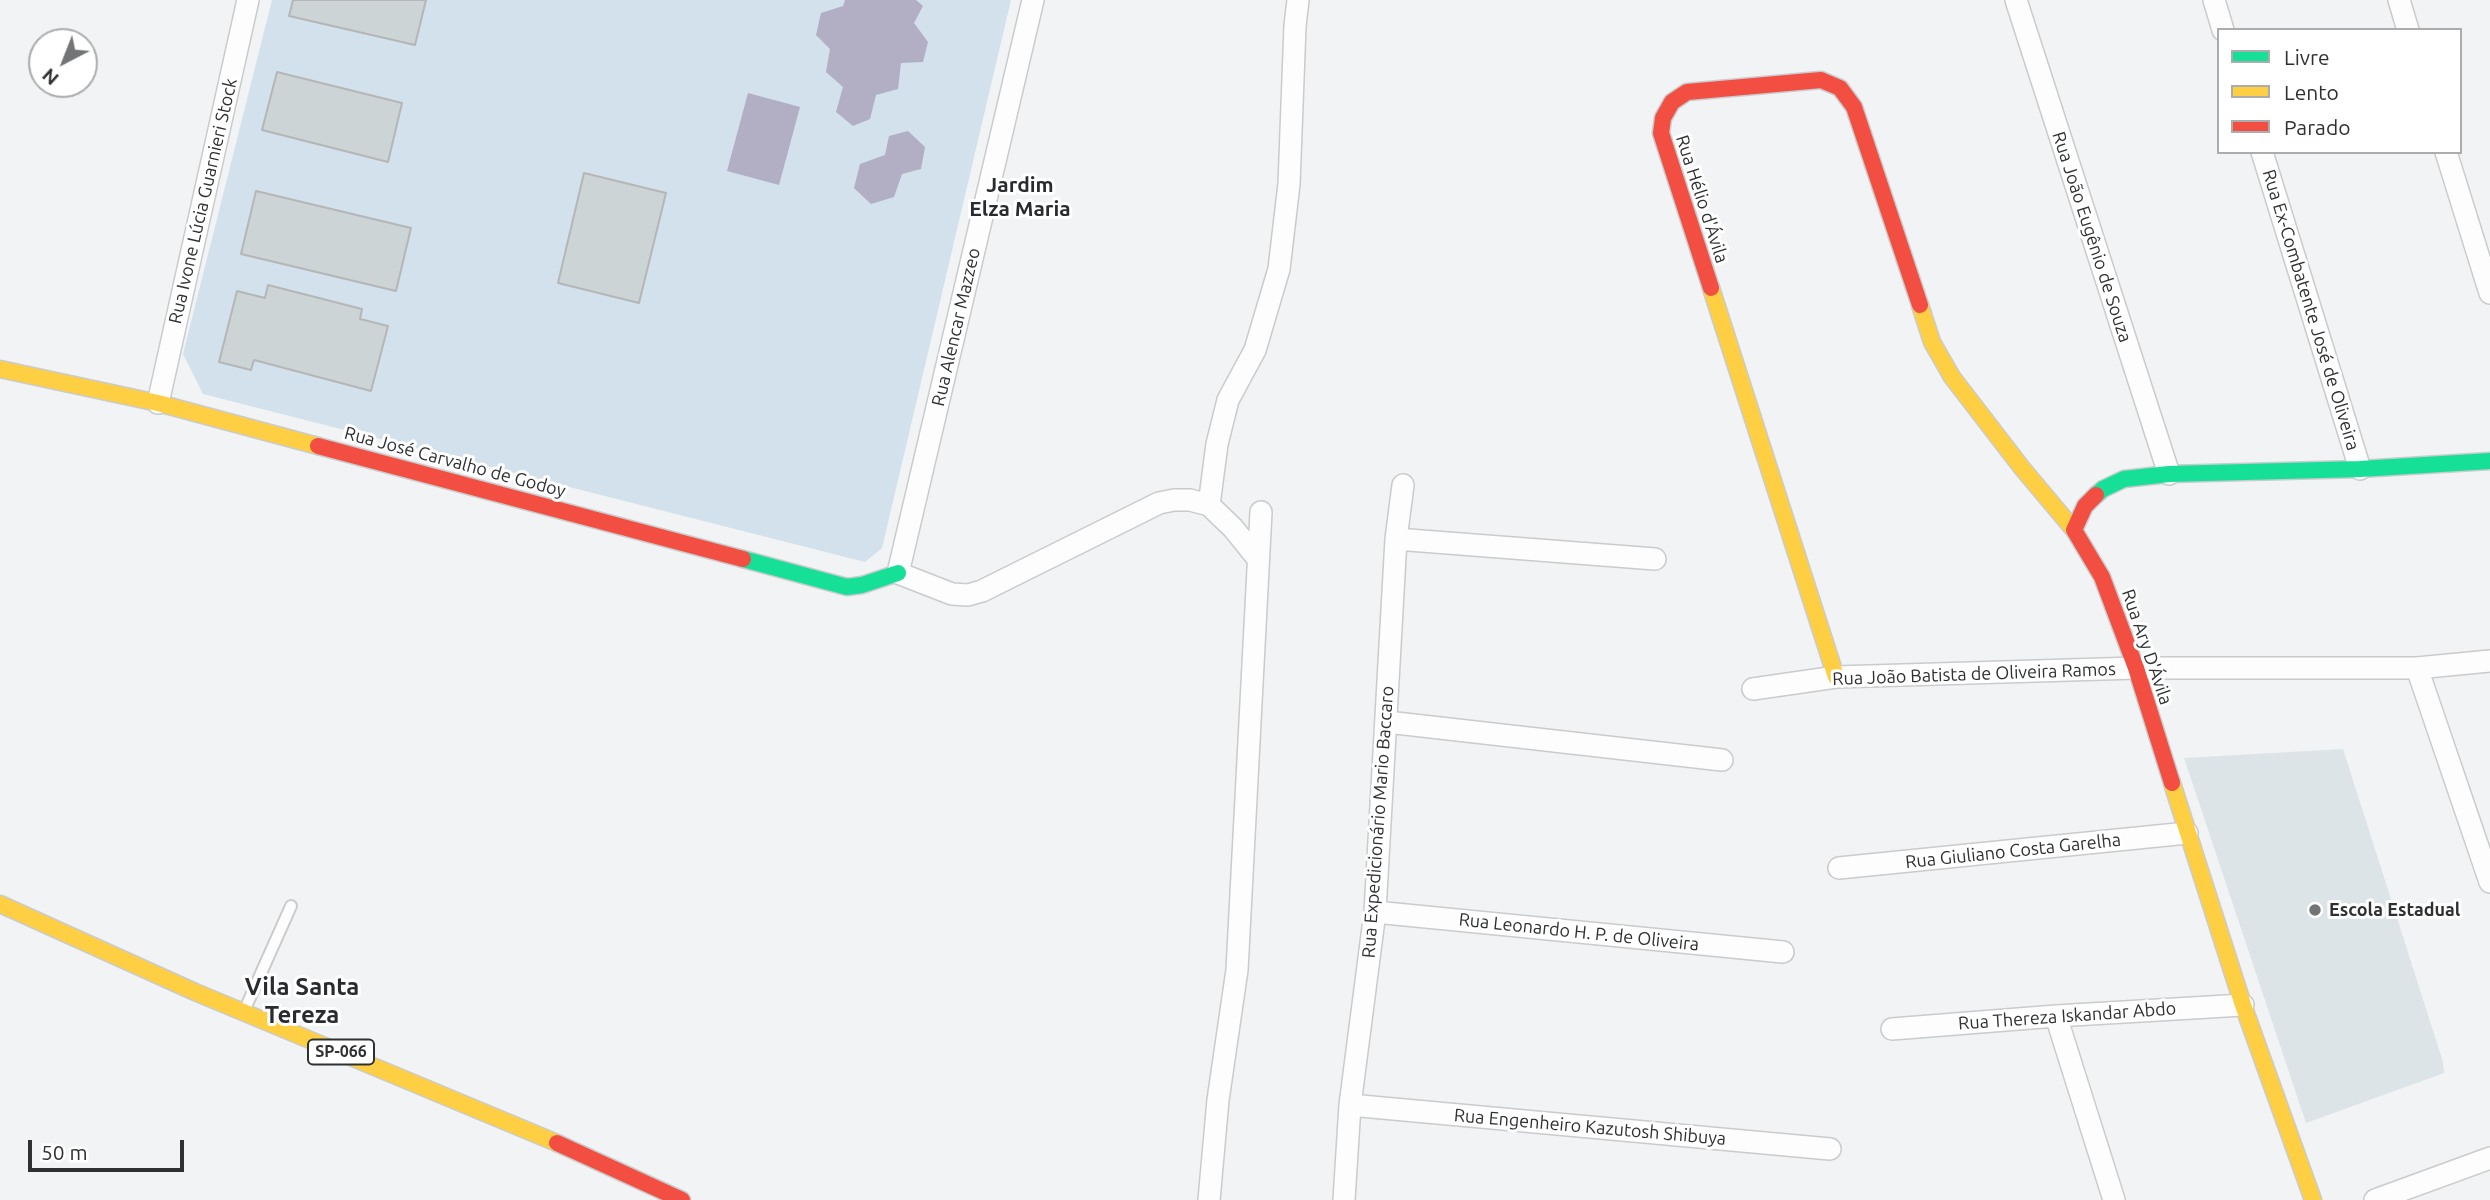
<!DOCTYPE html>
<html>
<head>
<meta charset="utf-8">
<style>
  body { margin:0 }
  #map { position:relative; width:2490px; height:1200px; overflow:hidden; background:#f1f3f5; font-family:Ubuntu,sans-serif }
  canvas { display:block }
  .legend { position:absolute; left:2217px; top:28px; width:245px; height:126px; box-sizing:border-box; background:#fff; border:2px solid #abacad; margin:0; padding:9px 12px; list-style:none; font-size:21px; color:#2e3031 }
  .legend li { display:flex; align-items:center; gap:14px; height:35px }
  .legend b { width:35px; border:2px solid #abacad }
  .north { position:absolute; left:28px; top:28px; width:70px; height:70px; box-sizing:border-box; background:#fff; border:2px solid #abacad; border-radius:50%; rotate:222deg; font-size:19px; font-weight:700; line-height:28px; text-align:center; color:#2e3031 }
  .north::after { content:''; display:block; margin:auto; width:24px; height:32px; background:#727476; clip-path:polygon(50% 0,100% 100%,50% 72%,0 100%) }
  .scale { position:absolute; left:28px; top:1140px; width:156px; height:32px; box-sizing:border-box; border:4px solid #2e3031; border-top:0; padding-left:9px; font-size:21px; line-height:24px; white-space:nowrap; color:#2e3031; -webkit-text-stroke:5px #fff; paint-order:stroke }
</style>
</head>
<body>
<div id="map">
<canvas width="2490" height="1200"></canvas>
<ul class="legend">
<li><b style="height:9px;background:#16e098"></b>Livre</li>
<li><b style="height:9px;background:#ffcf43"></b>Lento</li>
<li><b style="height:9px;background:#f24e42"></b>Parado</li>
</ul>
<div class="north">N</div>
<div class="scale">50 m</div>
</div>
<script>
const ctx = document.querySelector('canvas').getContext('2d');
ctx.lineJoin = 'round';
function fill(path, color) {
  ctx.fillStyle = color;
  ctx.fill(path, 'evenodd');
}
function shape(rows) {
  const path = new Path2D();
  for (const r of rows) {
    path.moveTo(r[0], r[1]);
    for (let i = 2; i < r.length; i += 2) path.lineTo(r[i], r[i + 1]);
  }
  return path;
}
function stroke(path, color, width, dash) {
  ctx.strokeStyle = color;
  ctx.lineWidth = width;
  ctx.lineCap = dash ? 'butt' : 'round';
  ctx.setLineDash(dash || []);
  ctx.stroke(path);
}
function label(font, color, halo, rows, align = 'center') {
  ctx.font = font + ' Ubuntu,sans-serif';
  ctx.lineWidth = 6;
  ctx.setLineDash([]);
  ctx.textBaseline = 'middle';
  ctx.strokeStyle = halo;
  ctx.fillStyle = color;
  for (const [text, x, y, turn = 0] of rows) {
    ctx.save();
    ctx.translate(x, y);
    ctx.rotate((+turn || 0) * Math.PI / 180);
    ctx.textAlign = isNaN(turn) ? turn : align;
    if (halo) ctx.strokeText(text, 0, 0);
    ctx.fillText(text, 0, 0);
    ctx.restore();
  }
}
fill(shape([
  [2343,749,2443,1062,2444,1073,2306,1123,2184,758]
]), '#dce4e7');
fill(shape([
  [272,0,1011,0,882,548,865,562,203,394,183,354]
]), '#d2e1eb');
fill(shape([
  [845,0,916,0,923,6,914,23,928,42,923,62,901,63,898,89,876,95,870,119,853,126,836,112,843,87,826,72,830,49,816,35,821,13,843,6],
  [748,93,800,107,779,185,727,171],
  [908,131,925,147,921,169,902,174,894,197,871,204,854,188,860,164,885,155,889,136]
]), '#b2aec3');
const building = shape([
  [293,0,426,0,415,45,289,16,293,0],
  [277,72,402,103,388,162,262,130,277,72],
  [584,173,666,193,639,303,558,283,584,173],
  [256,191,411,228,396,291,241,254,256,191],
  [268,285,362,309,360,319,388,326,371,391,254,360,251,370,219,362,237,291,265,298,268,285]
]);
fill(building, '#ccd4d6');
stroke(building, '#b4b6b7', 2);
const lane = shape([
  [245,1009,291,906]
]);
const street = shape([
  [1033,0,898,573,952,594,968,595,982,591,1159,503,1174,500,1190,500,1209,505],
  [2016,0,2169,474],
  [2214,0,2223,30],
  [2399,0,2408,30],
  [2262,152,2360,469],
  [2446,152,2490,293],
  [158,403,248,0],
  [1396,539,1655,559],
  [1258,559,1233,528,1209,505,1217,444,1228,400,1255,350,1279,269,1289,184,1295,26,1298,0],
  [2417,668,2490,882],
  [1753,689,1836,677,2136,668,2417,668,2490,661],
  [1387,722,1722,760],
  [1839,868,2187,833],
  [1375,912,1783,952],
  [2056,1016,2114,1200],
  [1892,1029,2056,1016,2243,1005],
  [1350,1105,1830,1149],
  [1209,1200,1218,1100,1237,970,1261,512],
  [1344,1200,1350,1105,1375,912,1396,539,1403,485],
  [2375,1200,2490,1158]
]);
const fast = shape([
  [2096,495,2103,489,2124,479,2169,474,2360,469,2490,461],
  [743,559,847,587,862,585,898,573]
]);
const slow = shape([
  [1711,288,1836,677],
  [1920,305,1932,342,1952,377,2022,468,2074,530],
  [0,369,158,403,318,446],
  [2172,783,2243,1005,2313,1200],
  [0,904,195,992,557,1143]
]);
const jam = shape([
  [1711,288,1661,133,1663,118,1672,102,1687,92,1821,80,1840,88,1854,107,1920,305],
  [318,446,743,559],
  [2096,495,2085,506,2074,530,2102,577,2136,668,2172,783],
  [557,1143,682,1200]
]);
stroke(lane, '#c9cbcc', 14);
stroke(street, '#c9cbcc', 24);
stroke(fast, '#c9cbcc', 19);
stroke(slow, '#c9cbcc', 19);
stroke(jam, '#c9cbcc', 19);
stroke(lane, '#fdfdfe', 10);
stroke(street, '#fdfdfe', 21);
stroke(fast, '#16e098', 16);
stroke(slow, '#ffcf43', 16);
stroke(jam, '#f24e42', 16);
for (const [x, y, r, color] of [
  [2315,910,7,"#727476"]
]) {
  const dot = new Path2D();
  dot.arc(x, y, r, 0, 2 * Math.PI);
  ctx.fillStyle = color;
  ctx.fill(dot);
  stroke(dot, '#fff', 2.5);
}
for (const [x, y, w] of [
  [341,1052,66]
]) {
  const box = new Path2D();
  box.roundRect(x - w / 2, y - 12.5, w, 25, 5);
  ctx.fillStyle = '#fff';
  ctx.fill(box);
  stroke(box, '#2e3031', 2);
}
label('bold 16px', '#2e3031', null, [
  ["SP-066",341,1052]
]);
label('18px', '#2e3031', '#fff', [
  ["Rua Hélio d'Ávila",1702,199,72],
  ["Rua Ivone Lúcia Guarnieri Stock",203,201,-77],
  ["Rua João Eugênio de Souza",2092,237,72],
  ["Rua Ex-Combatente José de Oliveira",2311,310,73],
  ["Rua Alencar Mazzeo",956,327,-77],
  ["Rua José Carvalho de Godoy",455,462,15],
  ["Rua Ary D'Ávila",2147,647,71],
  ["Rua João Batista de Oliveira Ramos",1974,674,-2],
  ["Rua Expedicionário Mario Baccaro",1378,822,-86],
  ["Rua Giuliano Costa Garelha",2013,851,-6],
  ["Rua Leonardo H. P. de Oliveira",1579,932,6],
  ["Rua Thereza Iskandar Abdo",2067,1016,-4],
  ["Rua Engenheiro Kazutosh Shibuya",1590,1127,5]
]);
label('bold 18px', '#2e3031', '#fff', [
  ["Escola Estadual",2329,910]
], 'left');
label('bold 21px', '#292c2f', '#fff', [
  ["Jardim",1020,185],
  ["Elza Maria",1020,209]
]);
label('bold 24px', '#292c2f', '#fff', [
  ["Vila Santa",302,987],
  ["Tereza",302,1015]
]);
</script>
</body>
</html>
